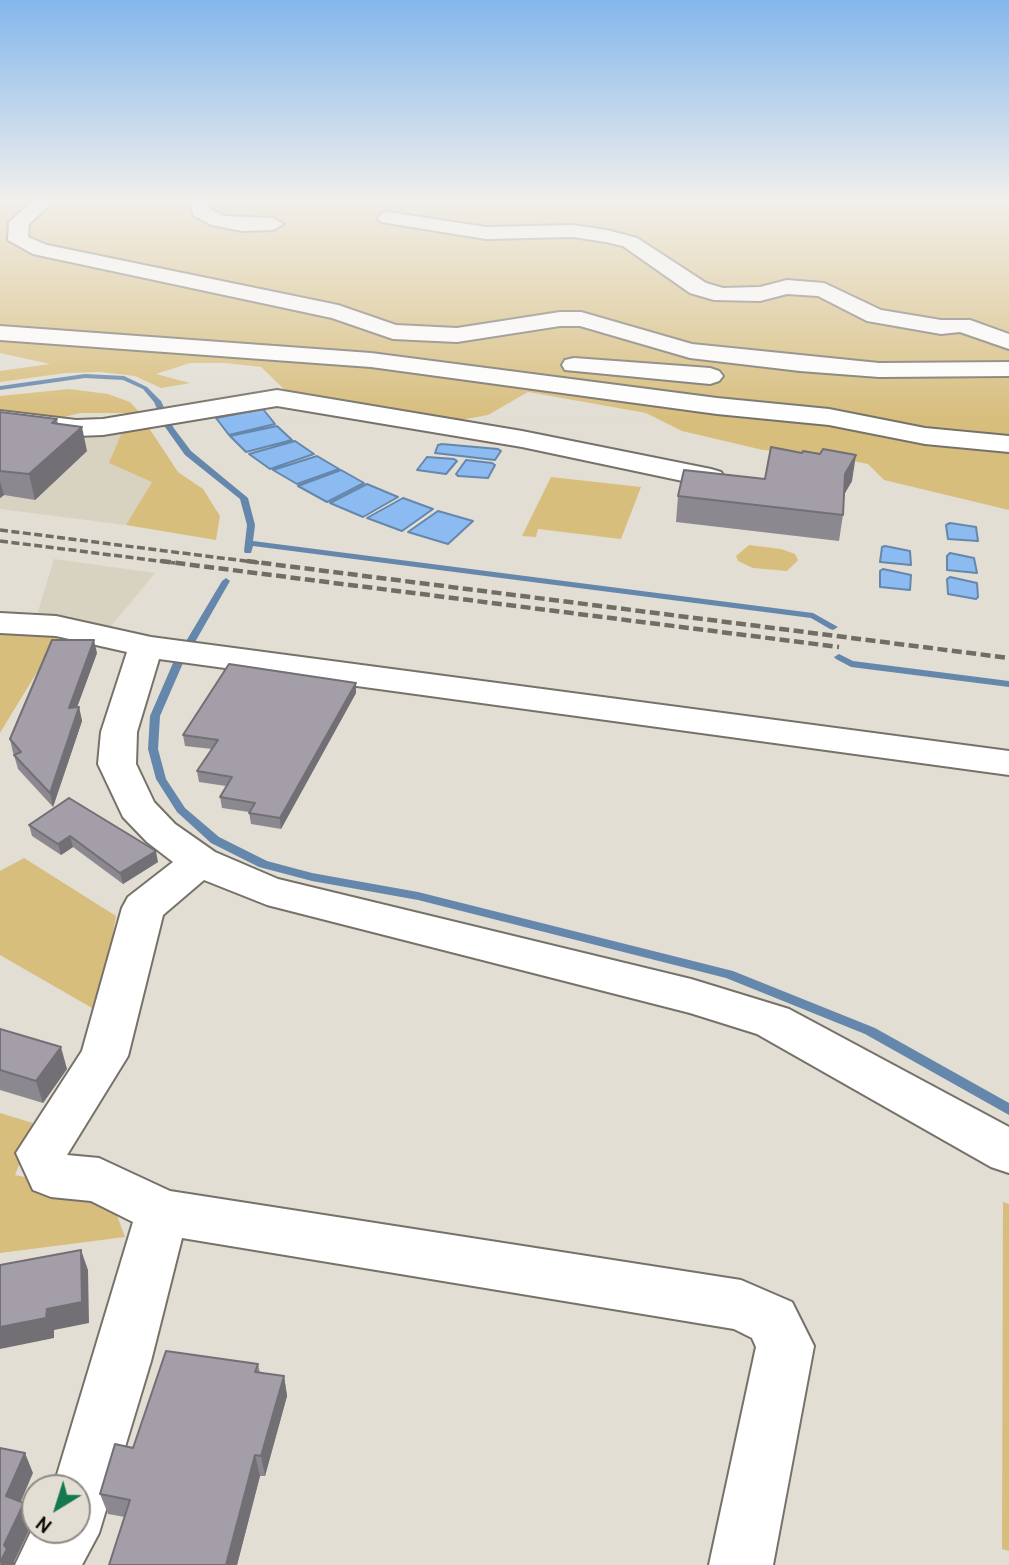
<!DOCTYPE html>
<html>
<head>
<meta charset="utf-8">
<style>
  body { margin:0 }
  #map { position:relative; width:1009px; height:1565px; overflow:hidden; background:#e2ded4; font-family:Cabin,sans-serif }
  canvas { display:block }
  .north { position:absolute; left:21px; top:1474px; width:70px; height:70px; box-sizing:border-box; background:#e2ded4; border:2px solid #8e8a83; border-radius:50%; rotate:218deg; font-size:19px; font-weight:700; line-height:28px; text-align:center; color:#0f0d0a }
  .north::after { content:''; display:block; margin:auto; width:24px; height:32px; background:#15784f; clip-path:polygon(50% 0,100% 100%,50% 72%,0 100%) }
</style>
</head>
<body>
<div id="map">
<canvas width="1009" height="1565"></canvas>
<div class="north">N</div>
</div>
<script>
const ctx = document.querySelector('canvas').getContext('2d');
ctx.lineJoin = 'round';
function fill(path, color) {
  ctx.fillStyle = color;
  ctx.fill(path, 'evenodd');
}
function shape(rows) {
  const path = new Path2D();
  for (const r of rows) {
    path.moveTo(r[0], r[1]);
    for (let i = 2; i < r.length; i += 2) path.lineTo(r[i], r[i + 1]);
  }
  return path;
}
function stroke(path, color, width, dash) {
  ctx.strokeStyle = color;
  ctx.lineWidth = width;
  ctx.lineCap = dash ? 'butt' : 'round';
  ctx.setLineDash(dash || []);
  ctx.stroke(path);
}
fill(shape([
  [0,426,91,436,123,430,152,482,126,525,0,509],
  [54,559,155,573,108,630,36,618]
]), '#d8d2c1');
fill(shape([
  [0,200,1009,200,1009,510,884,480,868,464,805,452,763,450,682,431,646,413,528,392,488,415,455,421,288,393,261,367,225,363,190,363,156,374,190,383,161,388,135,376,100,372,66,373,0,382,0,371,50,364,0,353],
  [69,389,108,394,130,402,140,413,80,413,60,418,0,412,0,396],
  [147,425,178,472,203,489,220,516,216,540,126,525,152,482,109,463,123,430],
  [551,477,641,487,621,539,538,529,536,537,522,536],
  [749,545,781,549,795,554,798,560,787,571,753,568,738,561,736,556],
  [0,633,59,636,0,733],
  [24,858,116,916,99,1012,0,955,0,871],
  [0,1113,36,1124,15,1175,109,1194,125,1237,0,1253],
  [1003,1202,1009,1204,1009,1551,1002,1549]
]), '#d8be7d');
const water = shape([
  [263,409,275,424,229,435,216,418,263,409],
  [277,426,292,440,246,452,230,436,277,426],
  [295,441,314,454,270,469,249,454,295,441],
  [442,444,498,449,501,451,495,460,435,453,438,445,442,444],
  [317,456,339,469,297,484,273,470,317,456],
  [427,457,454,459,457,461,446,474,417,470,427,457],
  [466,460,492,463,495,465,488,478,458,476,456,474,466,460],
  [341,470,364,483,327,502,298,486,341,470],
  [367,484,398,497,363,517,330,503,367,484],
  [403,498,433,509,402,531,367,518,403,498],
  [438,511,473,521,448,544,408,532,438,511],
  [950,523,976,527,978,541,948,539,946,525,950,523],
  [885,546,910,551,911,565,880,562,882,547,885,546],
  [950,553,974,558,977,573,947,570,947,556,950,553],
  [883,569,911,575,910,590,880,587,880,571,883,569],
  [950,577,977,583,978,597,976,599,948,594,947,579,950,577]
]);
fill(water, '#8cbbf1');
stroke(water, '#6687ac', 2);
fill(shape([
  [85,374,124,376,147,387,161,401,173,427,191,451,248,498,255,525,253,541,813,613,838,627,833,630,830,629,811,618,253,546,251,553,245,553,244,551,247,525,240,499,185,455,165,427,154,402,143,389,123,380,85,378,0,390,0,386,85,374],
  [226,578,230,581,183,663,160,716,158,749,166,779,185,808,219,837,267,861,312,873,418,892,733,971,875,1028,1009,1103,1009,1115,865,1034,726,978,418,900,312,881,259,867,211,843,177,812,156,779,148,749,150,716,173,663,222,581,226,578],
  [839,654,853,661,1009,681,1009,687,851,667,836,659,834,657,839,654]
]), '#6687ac');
const minor = shape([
  [34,200,55,200,29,224,28,237,47,245,338,305,396,325,457,328,560,312,581,312,692,344,879,363,1009,362,1009,376,879,377,800,371,690,358,580,326,560,326,457,342,393,339,332,318,33,254,8,240,9,222,34,200],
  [188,200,208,200,210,209,224,216,273,218,283,224,273,230,242,231,212,225,194,216,188,200],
  [388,212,486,227,573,225,607,230,637,238,706,283,723,288,760,287,787,280,824,283,881,310,941,320,970,320,1009,334,1009,349,960,332,941,334,867,321,818,296,787,294,760,301,714,300,690,293,623,246,606,242,573,237,486,239,381,222,378,218,381,214,388,212],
  [0,326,371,353,717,398,829,409,925,428,1009,436,1009,452,925,444,829,425,717,414,371,367,0,340,0,326],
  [574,358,710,368,719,371,723,376,719,381,710,384,565,370,562,365,565,360,574,358],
  [277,390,522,431,711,469,721,472,725,478,721,484,711,487,522,447,277,406,103,435,76,436,0,427,0,411,76,420,103,419,277,390],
  [0,613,56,616,151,637,1009,751,1009,775,159,659,137,732,136,764,154,802,175,824,215,852,278,879,691,979,789,1009,1009,1127,1009,1173,991,1167,757,1034,690,1013,267,905,204,880,163,915,128,1056,67,1155,99,1158,170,1191,741,1280,792,1302,814,1346,773,1565,709,1565,756,1347,752,1338,734,1329,182,1238,151,1361,99,1533,82,1565,15,1565,35,1523,35,1530,77,1530,77,1488,53,1488,133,1222,91,1201,51,1197,33,1190,16,1153,82,1051,122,908,128,897,173,862,147,842,123,817,98,764,101,732,127,652,56,636,0,633,0,613]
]);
stroke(minor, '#767269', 4);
fill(minor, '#fff');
stroke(shape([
  [0,530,261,563],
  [0,541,175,563]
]), '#706d67', 3.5, [8, 3.5]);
stroke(shape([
  [161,561,839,647],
  [247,561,1009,658]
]), '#706d67', 4.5, [10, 4.5]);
fill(shape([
  [0,412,57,419,58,424,87,451,35,500,4,495,0,498],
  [852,481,844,494,843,515,839,541,676,522,678,496],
  [97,653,77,707,79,707,82,721,53,807,18,769,14,755,15,755,13,753,10,739],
  [356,683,356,693,281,829,251,824,249,812,222,808,220,797,226,786,199,782,197,771,212,749,185,746,183,735],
  [69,798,158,862,123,884,73,847,61,855,32,836,29,825],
  [0,1029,67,1069,43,1103,0,1090],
  [258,1364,260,1373,284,1376,287,1396,265,1476,260,1476,237,1565,109,1565,125,1517,108,1514,100,1494,133,1448]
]), '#8c8890');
fill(shape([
  [82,427,87,451,35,500,29,474],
  [856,455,852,481,841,500,845,474],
  [0,481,4,495,0,498],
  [94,640,97,653,72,721,69,708],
  [356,683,356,693,281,829,280,818],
  [79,707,82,721,53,807,50,793],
  [70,836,73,847,61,855,58,844],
  [156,851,158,862,123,884,120,873],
  [61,1047,67,1069,43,1103,36,1081],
  [81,1250,88,1270,89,1323,54,1330,54,1338,0,1349,0,1327,47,1309],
  [284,1376,287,1396,265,1476,261,1456],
  [25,1453,33,1473,15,1515,6,1496],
  [255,1455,260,1476,237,1565,226,1565],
  [24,1503,33,1522,14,1562,15,1565,0,1565,4,1545]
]), '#726f75');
const building = shape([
  [0,412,57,419,52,423,82,427,29,474,0,471,0,412],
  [771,447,802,453,803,451,820,454,823,449,856,455,845,474,843,515,678,496,684,470,765,479,771,447],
  [52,640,94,640,69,708,79,707,50,793,14,755,21,752,10,739,52,640],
  [229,664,356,683,280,818,249,813,255,803,220,797,232,777,197,771,218,740,183,735,229,664],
  [69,798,156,851,120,873,70,836,58,844,29,825,69,798],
  [0,1029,61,1047,36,1081,0,1070,0,1029],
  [81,1250,82,1302,47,1309,46,1318,0,1327,0,1265,81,1250],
  [166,1351,258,1364,255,1372,284,1376,261,1456,255,1455,226,1565,109,1565,130,1500,100,1494,115,1444,133,1448,166,1351],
  [0,1448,25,1453,6,1496,24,1503,4,1545,7,1549,0,1562,0,1448]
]);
fill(building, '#a39ea7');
stroke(building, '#726f75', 2);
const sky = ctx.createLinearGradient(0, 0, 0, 419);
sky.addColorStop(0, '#83b7ec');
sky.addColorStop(0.48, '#f2f0ec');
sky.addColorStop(1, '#f2f0ec00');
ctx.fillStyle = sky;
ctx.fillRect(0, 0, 1009, 419);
</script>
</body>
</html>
